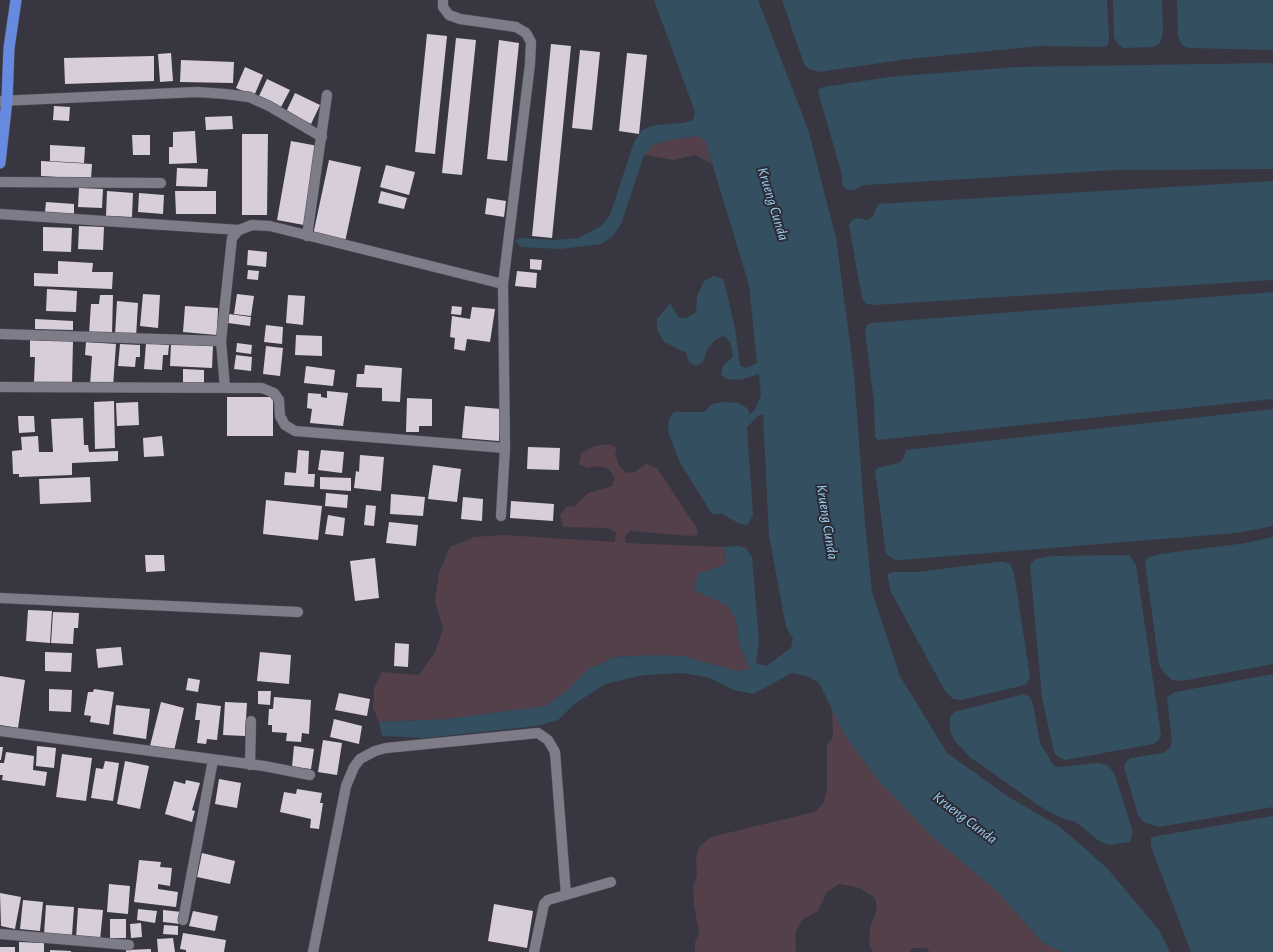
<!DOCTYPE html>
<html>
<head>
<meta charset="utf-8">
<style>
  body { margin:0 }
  canvas { display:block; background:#373641 }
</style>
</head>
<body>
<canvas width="1273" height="952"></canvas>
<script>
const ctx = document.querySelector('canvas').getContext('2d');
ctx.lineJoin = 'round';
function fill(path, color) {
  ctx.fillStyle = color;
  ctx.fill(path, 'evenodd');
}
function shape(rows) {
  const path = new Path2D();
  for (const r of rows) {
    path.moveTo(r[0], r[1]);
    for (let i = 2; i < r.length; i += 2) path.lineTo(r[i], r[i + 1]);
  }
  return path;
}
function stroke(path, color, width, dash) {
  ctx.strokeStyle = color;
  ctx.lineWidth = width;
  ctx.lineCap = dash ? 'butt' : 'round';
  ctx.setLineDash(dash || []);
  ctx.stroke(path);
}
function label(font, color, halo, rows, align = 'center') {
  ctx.font = font + ' "Alegreya Sans",sans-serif';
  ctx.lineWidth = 4;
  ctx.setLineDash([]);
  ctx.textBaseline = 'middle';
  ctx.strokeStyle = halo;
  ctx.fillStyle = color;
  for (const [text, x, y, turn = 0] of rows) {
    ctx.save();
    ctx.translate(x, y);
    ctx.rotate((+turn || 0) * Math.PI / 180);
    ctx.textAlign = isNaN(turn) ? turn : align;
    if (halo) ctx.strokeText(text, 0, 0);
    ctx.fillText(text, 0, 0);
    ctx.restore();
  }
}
fill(shape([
  [698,136,705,140,712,164,695,155,674,160,644,155,654,144,669,140],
  [609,444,617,448,615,454,620,467,627,473,635,472,646,464,657,468,698,530,697,535,690,536,630,531,625,536,626,543,724,547,726,564,698,574,694,590,727,605,736,620,739,644,750,669,737,671,683,656,652,655,615,657,587,670,569,689,546,706,446,719,379,722,373,708,374,688,382,672,419,675,435,652,443,629,435,600,439,573,450,547,474,537,503,535,615,542,616,532,608,528,563,527,560,515,566,507,575,506,588,493,612,486,615,478,609,469,598,466,588,468,579,464,581,453,595,446],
  [832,708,846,737,879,781,933,837,998,892,1042,942,1063,952,930,952,926,948,912,948,909,952,873,952,869,946,870,928,877,909,875,898,860,888,839,884,827,892,818,911,802,920,795,933,796,952,695,952,695,943,699,932,694,906,693,886,697,876,696,859,699,847,711,837,814,812,823,804,827,790,827,745,833,737]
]), '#53404a');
fill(shape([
  [654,0,758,0,808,129,836,238,854,374,865,523,872,592,900,676,947,753,1009,797,1060,827,1106,867,1159,930,1170,952,1063,952,1042,942,998,892,933,837,879,781,846,737,819,683,807,676,792,673,753,694,734,690,707,677,682,673,644,675,605,684,573,705,558,720,537,726,424,738,382,736,379,722,446,719,546,706,569,689,587,670,615,657,652,655,683,656,737,671,750,669,739,644,736,620,727,605,694,590,698,574,726,564,724,547,737,546,746,548,752,557,759,640,756,663,766,666,791,648,793,639,786,627,769,536,763,414,758,416,747,427,753,516,747,525,740,524,722,514,712,514,679,461,668,431,669,419,674,412,704,412,712,404,722,402,738,403,747,408,750,414,754,411,761,396,759,374,740,380,727,379,721,375,723,366,733,356,730,342,724,336,715,340,707,350,703,362,696,366,689,362,686,353,664,342,657,330,657,319,670,303,678,317,687,318,696,312,697,296,704,281,714,276,723,279,726,289,735,328,740,366,746,368,757,363,749,285,705,140,697,136,669,140,654,144,644,155,621,224,613,236,602,244,560,249,521,247,515,241,520,238,555,240,578,238,601,226,610,215,634,142,642,130,656,125,684,123,693,120,695,112],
  [782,0,1107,0,1109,40,1107,46,1101,47,1040,46,908,59,819,72,809,69,804,64],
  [1113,0,1162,0,1163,33,1160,43,1154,47,1123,48,1117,43,1114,37],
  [1177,0,1273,0,1273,50,1188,48,1182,45,1178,36],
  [1271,63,1273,65,1273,169,1116,170,865,185,854,190,848,190,843,187,841,171,818,92,820,88,824,87,889,77,1015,67],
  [1273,181,1273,280,874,305,866,304,862,298,849,225,852,220,857,218,868,220,873,216,878,204],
  [1273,292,1273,399,878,440,875,437,874,402,865,330,867,325,872,323],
  [1273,409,1273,526,1237,533,901,560,895,560,886,554,875,471,877,468,899,463,903,459,906,450],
  [1273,537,1273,664,1182,681,1172,680,1165,674,1159,665,1145,562,1149,557,1160,554,1246,543],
  [1129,555,1136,565,1161,735,1158,741,1153,744,1065,760,1058,757,1054,752,1042,698,1030,565,1035,559,1052,556],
  [996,562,1004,562,1010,564,1014,573,1030,677,1027,683,1021,686,961,700,953,699,945,691,891,592,887,574,894,572,918,572],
  [1273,674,1273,807,1159,827,1143,822,1138,815,1124,767,1126,762,1131,758,1163,753,1169,749,1172,742,1167,697,1175,692],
  [1024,694,1030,697,1033,704,1040,743,1054,766,1061,767,1097,763,1107,765,1112,770,1115,775,1133,832,1130,842,1109,845,1099,841,1076,822,1064,819,1044,809,971,758,954,740,950,731,950,717,954,712],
  [1273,816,1273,952,1191,952,1151,847,1151,838,1157,836]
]), '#334f60');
fill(shape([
  [427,34,447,36,435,154,415,152],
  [456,38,476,40,462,175,442,173],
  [499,40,519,43,507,161,487,159],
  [551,44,571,46,552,238,532,236],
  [580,50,600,52,592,130,572,128],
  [171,53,173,81,160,82,158,54],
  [627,53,647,55,639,134,619,131],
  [154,56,154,81,65,84,64,58],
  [181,60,234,62,233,83,180,82],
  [245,67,263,75,254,96,236,88],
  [267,79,290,90,281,107,259,96],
  [295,93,320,105,311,124,286,112],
  [54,106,70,107,69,121,53,120],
  [232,116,233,129,206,130,205,117],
  [195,131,197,163,169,164,169,147,173,147,173,132],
  [242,134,268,134,267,215,242,215],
  [132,135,150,135,150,155,133,155],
  [291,141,318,146,304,225,277,220],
  [50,145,85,147,84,163,50,161],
  [329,160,361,167,345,242,313,235],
  [41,161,92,164,91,179,41,176],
  [386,165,415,172,409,195,380,187],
  [177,168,208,169,207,187,176,186],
  [79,188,103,189,102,208,78,207],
  [107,191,133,193,132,217,106,216],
  [175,191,216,191,216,214,176,214],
  [381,191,407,198,404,209,378,203],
  [139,193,164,195,163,214,138,212],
  [487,198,506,201,504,217,485,214],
  [46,202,74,204,74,215,45,212],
  [79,226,104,227,103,250,78,249],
  [43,227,72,228,71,252,43,251],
  [248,250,267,252,266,267,247,265],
  [530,259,542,260,541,270,530,269],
  [58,261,93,263,92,272,113,272,112,289,34,286,34,273,58,274],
  [248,270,259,271,258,280,247,279],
  [517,271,537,273,536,288,515,286],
  [47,289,77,291,76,312,46,311],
  [143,294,160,295,158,328,140,326],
  [237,294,254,296,251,316,234,314],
  [100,295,113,295,112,335,89,334,91,304,99,304],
  [288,295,305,296,303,325,286,323],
  [117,301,138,303,136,337,115,335],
  [185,306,218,308,217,335,183,332],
  [452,306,462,307,461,315,451,314],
  [472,307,495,309,490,342,467,339,465,351,454,349,455,338,450,337,452,316,470,319],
  [229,314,251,317,250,326,228,323],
  [35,319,73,321,73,330,35,329],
  [266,325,283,327,282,344,264,342],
  [296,335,322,336,322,356,295,355],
  [30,340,73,341,72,384,34,383,35,357,30,357],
  [86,342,116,344,113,387,90,385,92,356,85,355],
  [146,343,169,345,168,355,163,355,162,370,144,369],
  [171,343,213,345,212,368,170,366],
  [237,343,252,345,251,354,236,352],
  [120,344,140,345,140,357,136,357,135,367,118,366],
  [266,346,283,348,280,376,263,374],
  [236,355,252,357,251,371,234,369],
  [365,365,402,368,400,402,382,401,382,388,356,387,357,374,364,374],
  [306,366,335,370,333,386,304,383],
  [183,369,204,370,204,384,183,383],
  [327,391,348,393,343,426,310,423,312,409,307,408,308,393,321,394,321,397,327,398],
  [227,397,273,397,273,436,227,436],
  [407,398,432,399,432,426,419,426,419,432,406,432],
  [114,401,115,448,95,449,94,402],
  [138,402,139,425,117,426,116,403],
  [465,406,501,409,499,441,462,438],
  [18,416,34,416,35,432,19,433],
  [83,418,84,445,88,445,89,452,118,451,118,461,72,463,72,475,19,477,19,474,13,474,12,451,22,450,21,437,38,436,39,452,53,452,51,419],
  [162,436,164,456,144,457,143,438],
  [528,447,560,448,559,470,527,469],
  [298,450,309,451,308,474,315,474,314,487,284,485,285,472,296,473],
  [321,450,344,452,342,473,318,470],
  [360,455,384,457,381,491,354,488,356,471,359,472],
  [433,465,461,469,457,502,428,499],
  [90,477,91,502,40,504,39,479],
  [320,477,351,478,351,491,320,489],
  [326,493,348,495,347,508,325,506],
  [391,494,425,497,423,516,390,514],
  [463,497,483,499,482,521,461,519],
  [266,500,322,506,318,540,263,534],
  [511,501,554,504,553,521,510,518],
  [366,505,376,506,374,526,364,525],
  [328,515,345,518,343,536,325,534],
  [389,522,418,525,416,546,386,543],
  [145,555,164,555,165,571,146,572],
  [375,558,379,598,355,601,350,561],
  [28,610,52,611,50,643,26,641],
  [53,612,79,613,78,628,74,628,73,644,51,643],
  [395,643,409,644,408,667,394,666],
  [121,647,123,665,98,668,96,649],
  [45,652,72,653,71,672,45,671],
  [260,652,291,655,289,684,257,681],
  [0,676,25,680,18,728,0,725],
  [188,678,200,680,198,692,186,690],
  [49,689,72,690,71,712,49,711],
  [94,689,114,692,109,725,90,722,91,716,84,715,88,692,93,692],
  [258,691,271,691,270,705,258,704],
  [339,693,370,699,367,716,335,710],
  [274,697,311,700,309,734,302,733,301,742,286,741,287,733,272,732,272,725,268,725,269,709,273,709],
  [161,702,184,708,174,751,150,746],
  [225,702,247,703,245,736,223,735],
  [197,703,221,706,217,740,207,739,206,744,197,743,200,720,195,720],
  [116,705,150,709,146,739,113,734],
  [334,719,362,726,359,744,330,737],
  [323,740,342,743,337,775,318,772],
  [37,746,56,748,54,768,36,766],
  [294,746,314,749,311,769,292,767],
  [0,747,3,747,1,760,0,760],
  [6,752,34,756,33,770,47,772,45,786,2,780,3,775,0,775,0,763,4,763],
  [62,754,92,758,86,801,56,797],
  [105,761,119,763,113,801,91,798,96,768,103,769],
  [125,761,149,766,140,809,117,804],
  [219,779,241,783,237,808,215,804],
  [186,780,200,783,192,810,195,811,192,822,165,814,174,781,185,784],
  [297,789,322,793,320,803,323,803,319,829,310,828,311,819,280,812,284,792,296,794],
  [202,853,235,861,230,884,197,877],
  [139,860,161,862,160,867,172,868,170,886,158,884,158,889,178,892,176,907,134,902],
  [109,884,130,886,128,914,107,912],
  [0,893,21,897,15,929,1,926],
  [23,900,43,902,40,931,20,929],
  [494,904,533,911,527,948,488,941],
  [46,905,74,907,72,935,44,934],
  [78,908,103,910,100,940,76,938],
  [138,909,157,911,155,923,137,920],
  [163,910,182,912,181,924,163,922],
  [193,911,218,916,215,931,189,926],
  [110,919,126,919,126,938,110,938],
  [141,923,142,937,131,938,130,924],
  [164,925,178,926,178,935,163,934],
  [183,933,226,940,224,952,186,952,186,950,180,949],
  [173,938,175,952,158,952,157,939],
  [19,942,44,943,44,952,19,952],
  [0,947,15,947,15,952,0,952],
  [151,949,151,952,126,952,126,950],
  [50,950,71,951,71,952,50,952]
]), '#d7ced9');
const minor = shape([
  [443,0,443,7,449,15,460,19,516,27,526,33,531,42,530,64,503,284,505,448,501,516],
  [0,101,197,92,225,94,249,97,269,106,322,137],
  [0,182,161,183],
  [0,214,239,230],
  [307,236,327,95],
  [0,334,221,341],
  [0,387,262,388,274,393,279,400,280,416,285,425,295,431,505,448],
  [225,388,221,341,232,238,239,230,252,225,270,226,503,284],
  [0,598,298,612],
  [0,731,264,766,310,775],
  [250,765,251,721],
  [183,920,213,760],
  [0,934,129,945],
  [313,952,346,786,354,767,360,759,375,751,386,748,538,733,548,740,555,752,566,895],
  [534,952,544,904,548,900,611,882]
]);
const trunk = shape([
  [0,163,7,100,9,48,16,0]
]);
stroke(minor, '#54535c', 11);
stroke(trunk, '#54535c', 12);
stroke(minor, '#7d7c88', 10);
stroke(trunk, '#658ae0', 11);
label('italic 15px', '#99cef1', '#2d2c36', [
  ["Krueng Cunda",773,204,73],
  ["Krueng Cunda",827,522,81],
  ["Krueng Cunda",965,818,37]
]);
</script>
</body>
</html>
